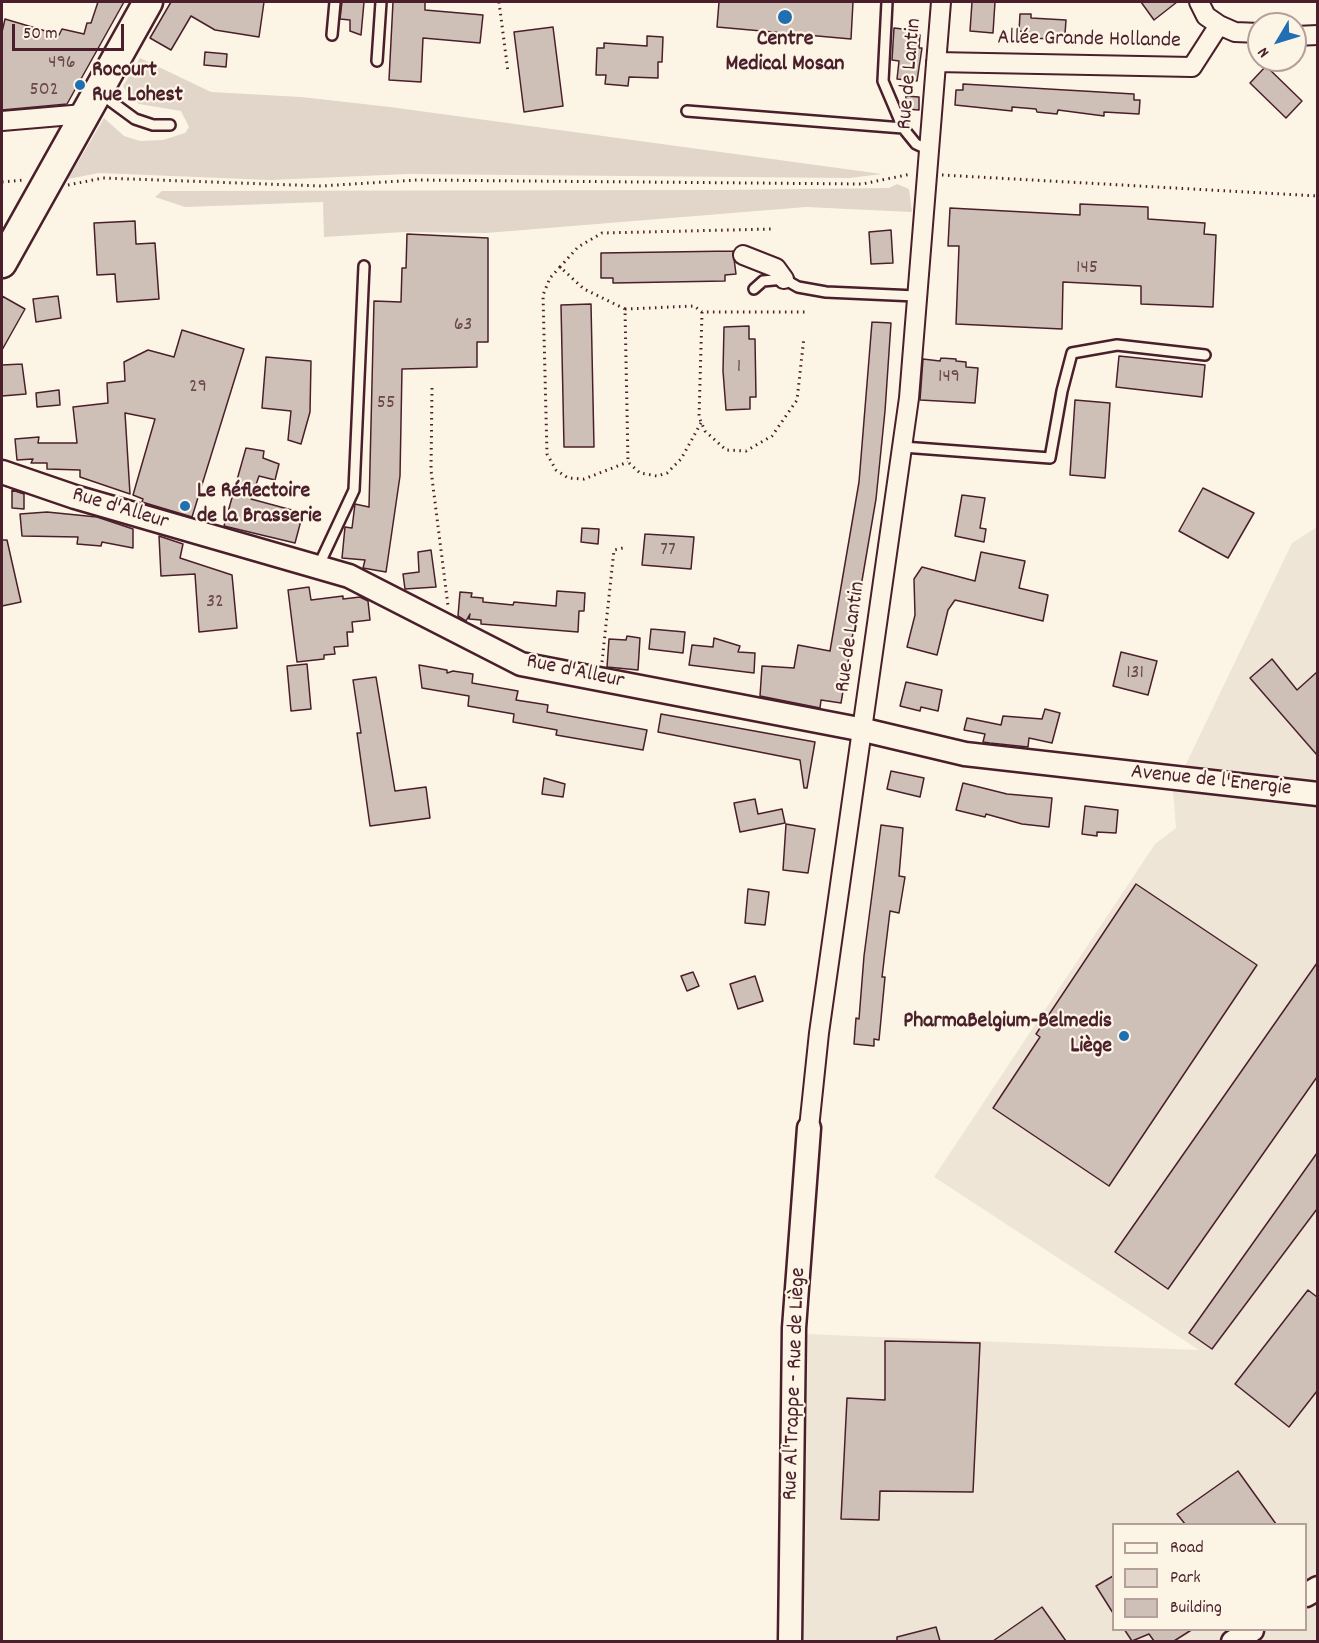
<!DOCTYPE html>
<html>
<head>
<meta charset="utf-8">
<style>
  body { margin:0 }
  #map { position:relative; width:1319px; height:1643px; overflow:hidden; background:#fcf5e5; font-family:Dekko,sans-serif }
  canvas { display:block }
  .frame { position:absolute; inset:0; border:3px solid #4a1f2b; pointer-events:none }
  .legend { position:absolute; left:1112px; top:1523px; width:195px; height:108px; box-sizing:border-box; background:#fcf5e5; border:2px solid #b59f9b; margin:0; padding:8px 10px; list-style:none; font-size:18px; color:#4a1f2b }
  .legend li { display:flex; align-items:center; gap:12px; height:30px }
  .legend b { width:30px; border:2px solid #b59f9b }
  .north { position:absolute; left:1247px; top:12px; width:60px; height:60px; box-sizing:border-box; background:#fcf5e5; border:2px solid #b59f9b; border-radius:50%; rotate:232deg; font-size:16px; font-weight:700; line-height:24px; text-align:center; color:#4a1f2b }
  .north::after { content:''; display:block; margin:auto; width:21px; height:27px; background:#1f6fb2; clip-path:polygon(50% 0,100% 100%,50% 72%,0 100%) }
  .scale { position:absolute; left:12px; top:24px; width:112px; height:27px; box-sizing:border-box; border:3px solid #4a1f2b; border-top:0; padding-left:8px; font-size:18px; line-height:21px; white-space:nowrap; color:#4a1f2b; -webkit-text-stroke:4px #fcf5e5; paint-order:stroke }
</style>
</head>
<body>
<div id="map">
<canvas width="1319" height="1643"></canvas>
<div class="frame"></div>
<ul class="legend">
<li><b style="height:8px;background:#fcf5e5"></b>Road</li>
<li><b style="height:16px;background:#e2d5ca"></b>Park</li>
<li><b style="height:16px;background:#cfc0b7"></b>Building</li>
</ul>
<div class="north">N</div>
<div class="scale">50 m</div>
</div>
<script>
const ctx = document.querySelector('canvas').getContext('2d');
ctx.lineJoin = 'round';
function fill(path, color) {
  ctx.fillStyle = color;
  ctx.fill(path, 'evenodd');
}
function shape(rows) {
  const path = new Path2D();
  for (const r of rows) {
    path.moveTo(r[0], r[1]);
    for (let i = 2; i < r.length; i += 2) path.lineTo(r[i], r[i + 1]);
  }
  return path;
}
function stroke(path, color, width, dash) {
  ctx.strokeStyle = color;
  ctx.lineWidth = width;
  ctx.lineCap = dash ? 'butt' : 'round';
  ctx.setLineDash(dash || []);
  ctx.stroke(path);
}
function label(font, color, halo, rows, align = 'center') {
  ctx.font = font + ' Dekko,sans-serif';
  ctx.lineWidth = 4.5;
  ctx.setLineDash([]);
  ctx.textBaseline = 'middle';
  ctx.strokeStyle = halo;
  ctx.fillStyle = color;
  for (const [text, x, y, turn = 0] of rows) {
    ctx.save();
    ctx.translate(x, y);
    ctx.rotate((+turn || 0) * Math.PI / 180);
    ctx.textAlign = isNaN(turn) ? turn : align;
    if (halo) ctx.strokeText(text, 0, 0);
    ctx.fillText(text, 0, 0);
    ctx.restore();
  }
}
fill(shape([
  [1317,527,1317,1641,795,1642,806,1334,1199,1350,934,1177,1155,844,1176,828,1173,791,1292,543],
  [1114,1524,1306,1524,1306,1630,1114,1630]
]), '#eee5d7');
fill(shape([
  [140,58,211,92,301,97,390,107,882,174,849,178,408,174,271,180,99,173,68,179,104,118,124,136,140,141,163,140,185,133,189,127,181,111,139,104,127,93,123,86],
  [897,184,909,189,912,212,806,207,486,233,404,232,324,237,323,202,185,207,155,197,162,191,721,190,889,188]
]), '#e2d5ca');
const building = shape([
  [98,2,124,2,67,104,2,110,2,32,5,19,59,35,62,29,84,34,87,23,91,23,98,2],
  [171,2,264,2,259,37,215,30,191,16,171,50,150,38,171,2],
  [342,2,364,2,361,35,350,31,350,20,340,19,342,2],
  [393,2,425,2,425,10,483,15,480,43,423,38,421,82,389,80,393,2],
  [719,2,853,2,851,39,717,27,719,2],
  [972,2,995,2,993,33,970,31,972,2],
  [1141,2,1177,2,1154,20,1141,2],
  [1020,14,1031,14,1031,18,1066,20,1065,34,1058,34,1057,39,1025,38,1026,32,1019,31,1020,14],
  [553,27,563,106,524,112,514,32,553,27],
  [894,28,911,30,911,35,920,35,919,48,922,48,917,81,897,79,899,61,892,60,894,28],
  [647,36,663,37,662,62,658,62,658,78,629,77,628,86,605,84,606,75,596,75,597,48,604,48,604,43,647,46,647,36],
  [205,52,227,54,226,67,204,65,205,52],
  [1266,66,1302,101,1286,118,1250,83,1266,66],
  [963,84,1134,94,1134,100,1140,100,1139,114,1104,112,1104,116,1058,110,1057,114,1037,112,1036,109,1012,107,1012,111,955,105,956,90,963,90,963,84],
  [906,96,919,97,919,110,905,109,906,96],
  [1080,204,1148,207,1148,219,1205,223,1204,234,1216,235,1213,307,1141,304,1141,286,1063,282,1062,329,956,324,959,246,948,246,950,208,1080,215,1080,204],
  [135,221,136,244,155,243,159,299,117,302,115,274,97,275,94,223,135,221],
  [891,230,893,263,871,264,869,232,891,230],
  [407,234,488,238,488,342,477,342,477,367,402,369,400,476,386,572,363,568,365,560,342,558,345,527,352,528,355,504,369,507,374,301,401,302,402,268,406,268,407,234],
  [733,251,736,274,725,275,725,281,613,283,613,278,601,278,601,253,733,251],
  [2,296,25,309,2,350,2,296],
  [58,296,61,318,36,322,33,299,58,296],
  [591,304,594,447,564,447,561,305,591,304],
  [872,322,891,323,885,411,876,499,841,703,821,700,820,708,760,696,762,666,794,668,798,645,830,651,859,482,872,322],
  [749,326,749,339,755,339,756,397,750,397,750,409,726,410,723,371,724,327,749,326],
  [182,330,244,349,192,517,142,502,143,499,133,495,155,419,125,413,130,494,80,477,80,470,47,469,47,463,31,463,33,459,17,460,15,439,39,437,38,443,77,443,73,407,108,403,107,383,125,381,124,362,148,350,174,357,182,330],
  [1119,356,1205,365,1202,397,1116,387,1119,356],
  [266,357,311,361,310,412,301,444,288,440,291,411,262,408,266,357],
  [941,358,956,359,956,361,966,362,966,367,978,368,975,403,920,400,923,359,940,361,941,358],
  [22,364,26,394,2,396,2,365,22,364],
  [59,390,60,405,37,407,36,393,59,390],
  [1075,400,1110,403,1105,478,1070,475,1075,400],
  [246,448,264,451,263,458,279,464,275,480,259,476,251,499,303,513,295,543,224,526,246,448],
  [1203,488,1254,513,1228,558,1179,531,1203,488],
  [12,490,24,494,24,509,12,508,12,490],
  [962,495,985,498,980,528,986,529,984,542,955,536,962,495],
  [47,512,97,517,133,529,133,548,102,542,101,546,77,544,78,537,22,536,20,514,47,512],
  [582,528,599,529,598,544,581,542,582,528],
  [645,534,694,537,691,569,642,565,645,534],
  [159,536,183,544,180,558,232,575,237,628,199,632,195,574,161,576,159,536],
  [2,540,7,540,21,602,2,606,2,540],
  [431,550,436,587,405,589,403,574,419,572,418,552,431,550],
  [981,552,1025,561,1019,588,1048,595,1043,621,955,600,948,610,937,655,907,647,915,615,914,579,922,567,975,581,981,552],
  [309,587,311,600,343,596,343,599,360,597,368,601,370,620,352,622,353,632,347,632,348,646,334,647,335,654,324,655,324,659,297,662,288,590,309,587],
  [557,591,585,593,584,611,579,611,578,632,481,624,481,620,469,619,470,614,466,621,458,616,460,592,472,593,471,597,483,598,483,602,513,605,514,602,556,606,557,591],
  [651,629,685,632,683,653,649,649,651,629],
  [627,636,640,638,638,670,607,667,609,639,626,640,627,636],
  [714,638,740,646,738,652,755,653,754,673,689,665,692,645,713,647,714,638],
  [1121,652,1157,661,1148,695,1113,686,1121,652],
  [1272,659,1297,690,1317,672,1317,755,1250,678,1272,659],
  [307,664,311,709,291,711,287,666,307,664],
  [419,665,447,670,447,673,453,671,473,674,472,683,518,691,516,700,548,705,547,712,647,730,643,750,556,735,557,730,513,722,514,714,468,706,469,696,422,688,419,665],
  [376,677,395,791,426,787,430,818,370,826,357,733,361,733,353,680,376,677],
  [906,682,942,690,938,711,921,707,920,711,900,706,906,682],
  [1045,709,1060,713,1052,743,1029,738,1028,747,990,743,983,742,985,734,964,730,967,718,1001,725,1003,716,1042,719,1045,709],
  [661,714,815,742,807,788,804,788,800,760,658,732,661,714],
  [891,771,924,778,920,797,887,789,891,771],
  [544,778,565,784,563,797,542,794,544,778],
  [963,783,1007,794,1052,798,1049,827,1022,824,986,814,985,817,956,810,963,783],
  [755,799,758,814,782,809,785,823,740,832,734,803,755,799],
  [1085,806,1118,810,1116,833,1097,832,1097,836,1082,834,1085,806],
  [786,824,815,829,808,873,783,870,786,824],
  [881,825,903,828,899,876,905,877,899,913,890,911,882,977,885,977,879,1040,874,1039,874,1046,854,1044,856,1018,859,1019,864,956,881,825],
  [1136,884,1257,965,1109,1186,993,1108,1040,1037,1036,1034,1136,884],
  [748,889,769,892,765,925,745,923,748,889],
  [1317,963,1317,1077,1168,1289,1115,1252,1317,963],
  [693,972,699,986,687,991,681,976,693,972],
  [755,976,763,1001,738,1009,730,984,755,976],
  [1317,1153,1317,1209,1212,1349,1189,1333,1317,1153],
  [1308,1290,1317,1297,1317,1391,1289,1427,1235,1384,1308,1290],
  [885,1341,980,1343,973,1492,880,1491,879,1520,841,1519,847,1398,885,1400,885,1341],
  [1238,1471,1276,1524,1185,1524,1177,1514,1238,1471],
  [1113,1576,1113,1613,1096,1586,1113,1576],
  [1042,1607,1066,1641,993,1641,1042,1607],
  [936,1627,940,1641,897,1641,897,1637,936,1627],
  [1124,1629,1193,1629,1174,1641,1154,1641,1149,1634,1132,1641,1124,1629]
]);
fill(building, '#cfc0b7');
stroke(building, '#4a1f2b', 1.5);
const service = shape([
  [887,2,883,81,903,128,916,144,929,150],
  [332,35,335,2],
  [377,61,381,2],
  [101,94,135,119,153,125,170,125],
  [687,111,903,128],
  [754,289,763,281,784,279,798,287,826,292,916,296],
  [903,447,1050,458,1062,391,1072,353,1117,345,1205,355],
  [318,567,354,490,364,266]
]);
const minor = shape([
  [1199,2,1206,16,1219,25,1235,32,1259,33],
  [1295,36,1318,35],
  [936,62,1192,67,1219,25],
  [2,121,84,114],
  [743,255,776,268,784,279],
  [809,1128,819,1033,909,398,941,2]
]);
const tertiary = shape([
  [2,472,75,497,349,576,521,664,864,730,965,754,1318,794],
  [1306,1595,1318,1588],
  [790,1642,794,1328,809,1128],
  [1233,1642,1252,1630]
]);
const primary = shape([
  [2,263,148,2]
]);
stroke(service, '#4a1f2b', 14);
stroke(minor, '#4a1f2b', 22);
stroke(tertiary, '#4a1f2b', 27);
stroke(primary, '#4a1f2b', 33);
stroke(shape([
  [499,2,508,72],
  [942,175,1318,196],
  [2,182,24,180],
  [68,185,103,178,321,186,417,180,862,184,911,174],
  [560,267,550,278,543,295,547,454,556,470,568,478,584,479,628,462],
  [625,309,694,306,702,312,805,312],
  [702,312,699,417,705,431,726,450,746,451,772,436,797,400,804,337],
  [432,388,431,470,448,606],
  [701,423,681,459,667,473,657,476,640,473,628,462,625,309,584,289,560,267,578,247,602,233,772,229],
  [602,662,614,550,627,547]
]), '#4a1f2b', 3, [1.5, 4.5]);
stroke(service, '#fcf5e5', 9);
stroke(minor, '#fcf5e5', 18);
stroke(tertiary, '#fcf5e5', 22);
stroke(primary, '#fcf5e5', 28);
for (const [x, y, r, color] of [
  [785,17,8,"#1f6fb2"],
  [80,85,6,"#1f6fb2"],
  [185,506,6,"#1f6fb2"],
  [1124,1036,6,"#1f6fb2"]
]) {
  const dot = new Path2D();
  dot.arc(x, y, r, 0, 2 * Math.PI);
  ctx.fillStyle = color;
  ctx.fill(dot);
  stroke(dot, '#fcf5e5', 2);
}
label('20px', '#6b474e', null, [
  ["496",62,64],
  ["502",44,91],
  ["145",1087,269],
  ["63",463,326],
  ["1",739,368],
  ["149",949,378],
  ["29",198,388],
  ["55",386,404],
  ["77",668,551],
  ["32",215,603],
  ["131",1135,674]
]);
label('bold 22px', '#4a1f2b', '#fcf5e5', [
  ["Centre",785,41,"center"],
  ["Medical Mosan",785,66,"center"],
  ["Rocourt",92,72],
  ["Rue Lohest",92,97],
  ["Le Réflectoire",197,493],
  ["de la Brasserie",197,518],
  ["PharmaBelgium-Belmedis",1112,1023,"right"],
  ["Liège",1112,1048,"right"]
], 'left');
label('22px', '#4a1f2b', '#fcf5e5', [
  ["Allée Grande Hollande",1089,41,1],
  ["Rue de Lantin",911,74,-85],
  ["Rue d'Alleur",120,510,17],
  ["Rue de Lantin",852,637,-82],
  ["Rue d'Alleur",575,673,12],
  ["Avenue de l'Energie",1211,782,6],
  ["Rue Al'Trappe - Rue de Liège",796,1384,-88]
]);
</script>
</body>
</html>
